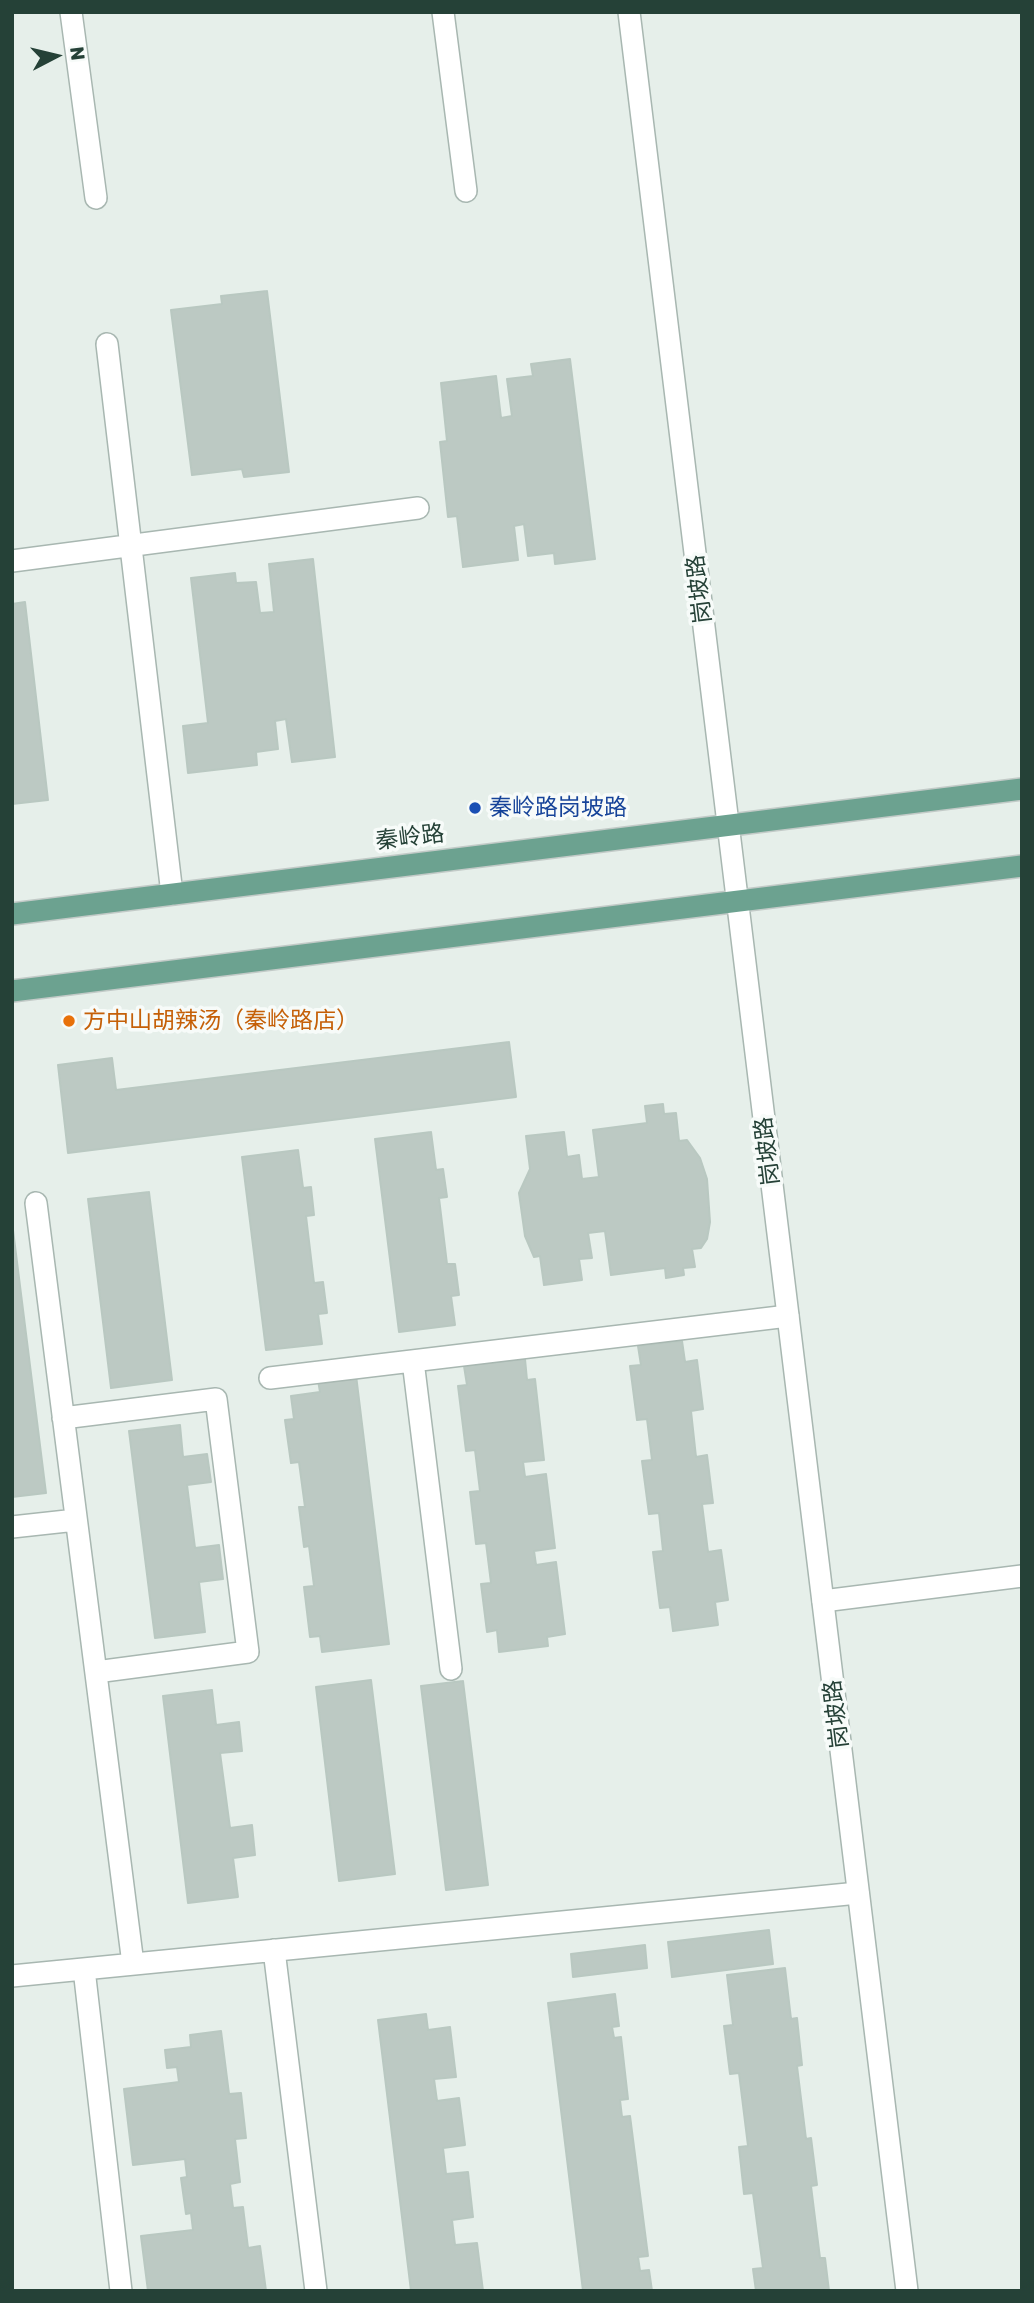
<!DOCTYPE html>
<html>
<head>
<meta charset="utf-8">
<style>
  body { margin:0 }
  #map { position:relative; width:1034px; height:2303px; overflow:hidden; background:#e6efea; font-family:Rubik,sans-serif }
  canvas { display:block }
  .frame { position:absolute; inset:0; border:14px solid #254137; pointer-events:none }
  .north { position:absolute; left:21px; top:21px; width:70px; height:70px; -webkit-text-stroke:5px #f7fbf9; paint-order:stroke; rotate:83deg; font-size:19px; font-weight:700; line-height:28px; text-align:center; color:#254137 }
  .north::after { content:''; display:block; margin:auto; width:24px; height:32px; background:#254137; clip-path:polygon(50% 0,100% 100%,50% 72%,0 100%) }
</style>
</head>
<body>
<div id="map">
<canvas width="1034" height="2303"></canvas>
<div class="frame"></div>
<div class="north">N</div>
</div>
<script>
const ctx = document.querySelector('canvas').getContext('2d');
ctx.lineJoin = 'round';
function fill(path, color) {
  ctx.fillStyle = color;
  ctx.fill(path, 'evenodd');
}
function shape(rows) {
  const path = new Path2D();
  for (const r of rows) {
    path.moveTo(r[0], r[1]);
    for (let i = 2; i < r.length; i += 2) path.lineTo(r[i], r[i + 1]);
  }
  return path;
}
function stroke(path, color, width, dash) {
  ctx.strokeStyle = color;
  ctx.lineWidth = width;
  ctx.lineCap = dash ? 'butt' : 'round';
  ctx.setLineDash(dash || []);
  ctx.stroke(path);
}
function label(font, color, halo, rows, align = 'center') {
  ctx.font = font + ' Rubik,"Noto Sans SC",sans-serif';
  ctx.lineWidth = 7;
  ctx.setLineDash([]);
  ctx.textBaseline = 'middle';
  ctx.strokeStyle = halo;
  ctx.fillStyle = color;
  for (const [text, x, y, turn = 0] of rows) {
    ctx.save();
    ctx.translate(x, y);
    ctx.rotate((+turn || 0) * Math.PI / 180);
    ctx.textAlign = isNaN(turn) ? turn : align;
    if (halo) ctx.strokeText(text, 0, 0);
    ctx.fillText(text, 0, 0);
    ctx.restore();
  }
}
const building = shape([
  [267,291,289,472,244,477,242,469,192,475,171,310,222,304,221,296,267,291],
  [570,359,595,559,555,564,554,553,528,556,524,524,514,526,518,560,463,567,457,516,448,517,440,442,447,441,441,383,496,376,501,418,512,416,507,379,533,376,531,364,570,359],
  [313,559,335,757,292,762,286,719,275,721,278,749,256,752,257,765,188,773,183,726,208,723,191,578,235,573,236,583,256,582,260,613,274,612,269,564,313,559],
  [25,602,48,800,12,804,12,604,25,602],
  [509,1042,516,1097,68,1153,58,1065,112,1058,116,1090,509,1042],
  [663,1104,664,1114,676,1113,679,1141,687,1140,700,1158,707,1179,710,1222,707,1239,701,1248,692,1249,695,1267,683,1268,684,1275,666,1278,665,1268,611,1275,605,1231,588,1233,592,1258,579,1259,582,1280,544,1285,540,1256,534,1257,525,1236,519,1193,530,1169,526,1136,564,1132,567,1157,579,1155,582,1179,599,1177,593,1130,647,1123,645,1106,663,1104],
  [431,1132,436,1170,443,1169,447,1197,439,1198,447,1264,455,1264,459,1295,451,1296,455,1325,399,1332,375,1139,431,1132],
  [298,1150,303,1188,311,1187,314,1215,306,1216,314,1283,323,1282,327,1313,318,1314,322,1344,266,1350,242,1157,298,1150],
  [149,1192,172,1380,111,1388,88,1199,149,1192],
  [12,1222,46,1493,12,1497,12,1222],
  [682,1341,685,1362,697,1360,703,1409,691,1411,696,1457,707,1455,713,1503,702,1504,708,1552,721,1550,728,1600,715,1602,718,1625,673,1631,670,1607,660,1608,653,1552,663,1551,659,1513,649,1514,642,1461,652,1460,647,1419,637,1420,630,1366,641,1365,638,1346,682,1341],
  [525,1359,527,1380,535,1379,544,1460,523,1462,525,1477,546,1474,555,1548,534,1551,536,1565,556,1562,565,1634,547,1637,548,1646,499,1652,497,1630,487,1632,481,1584,491,1583,486,1543,476,1544,470,1492,480,1491,475,1450,466,1451,458,1386,467,1385,464,1366,525,1359],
  [356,1375,389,1644,322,1652,320,1636,310,1637,304,1587,314,1586,309,1546,304,1547,299,1507,305,1507,299,1462,291,1463,285,1420,294,1419,291,1396,320,1392,318,1380,356,1375],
  [180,1425,183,1457,207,1454,211,1482,187,1485,195,1548,219,1545,223,1579,199,1582,205,1632,155,1638,129,1431,180,1425],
  [371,1680,395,1874,339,1881,316,1687,371,1680],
  [463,1681,488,1885,446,1890,421,1686,463,1681],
  [212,1690,216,1725,239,1722,242,1751,220,1753,230,1828,252,1825,255,1855,233,1858,238,1897,188,1903,163,1696,212,1690],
  [769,1930,773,1964,672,1977,668,1942,769,1930],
  [645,1945,647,1968,573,1977,571,1954,645,1945],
  [785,1968,791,2019,797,2018,802,2065,797,2066,806,2139,811,2138,817,2185,811,2186,820,2258,825,2258,829,2291,756,2291,753,2269,763,2268,753,2193,744,2194,739,2147,748,2146,739,2073,730,2074,724,2026,733,2025,727,1975,785,1968],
  [615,1994,619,2026,612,2027,614,2038,621,2037,628,2099,620,2100,622,2117,630,2116,648,2256,638,2257,640,2271,649,2270,652,2291,583,2291,548,2003,615,1994],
  [426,2014,428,2030,450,2027,456,2077,434,2079,437,2101,459,2098,465,2145,443,2148,446,2174,468,2172,473,2217,452,2220,455,2245,477,2243,483,2291,411,2291,378,2020,426,2014],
  [221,2031,229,2094,241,2093,246,2138,235,2139,240,2182,230,2184,233,2208,243,2207,248,2248,260,2246,266,2291,148,2291,141,2236,193,2230,191,2213,186,2214,181,2178,187,2177,185,2159,133,2165,124,2089,179,2082,177,2067,167,2068,165,2050,191,2047,190,2035,221,2031]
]);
fill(building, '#bcc9c3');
stroke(building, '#b9c8c1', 2);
const service = shape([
  [71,12,96,198],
  [443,12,466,191],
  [107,344,172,894],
  [12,561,418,508],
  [36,1203,133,1964],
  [413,1361,451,1669],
  [270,1378,788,1316],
  [63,1418,216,1399,248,1652,96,1672],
  [12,1527,76,1520],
  [823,1601,1022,1576],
  [274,1950,316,2291],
  [84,1969,121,2291],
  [12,1976,858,1893]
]);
const minor = shape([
  [629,12,907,2291]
]);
const primary = shape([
  [12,914,1022,789],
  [12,991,1022,866]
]);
stroke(service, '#a8b7b1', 24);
stroke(minor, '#a8b7b1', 24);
stroke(primary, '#c2cac7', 24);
stroke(service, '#fff', 21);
stroke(minor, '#fff', 21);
stroke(primary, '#6ca290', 21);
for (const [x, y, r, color] of [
  [475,808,7,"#1a4fb4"],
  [69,1021,7,"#e8710a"]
]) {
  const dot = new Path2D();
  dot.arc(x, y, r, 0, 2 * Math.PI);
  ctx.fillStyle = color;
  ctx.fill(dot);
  stroke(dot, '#f7fbf9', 2.5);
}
label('23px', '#254137', '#f7fbf9', [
  ["岗坡路",700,589,-97],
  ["秦岭路",410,838,-7],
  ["岗坡路",768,1151,-97],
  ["岗坡路",837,1714,-97]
]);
label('23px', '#164399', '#f7fbf9', [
  ["秦岭路岗坡路",489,808]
], 'left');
label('23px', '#c56008', '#f7fbf9', [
  ["方中山胡辣汤（秦岭路店）",83,1021]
], 'left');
</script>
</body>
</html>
